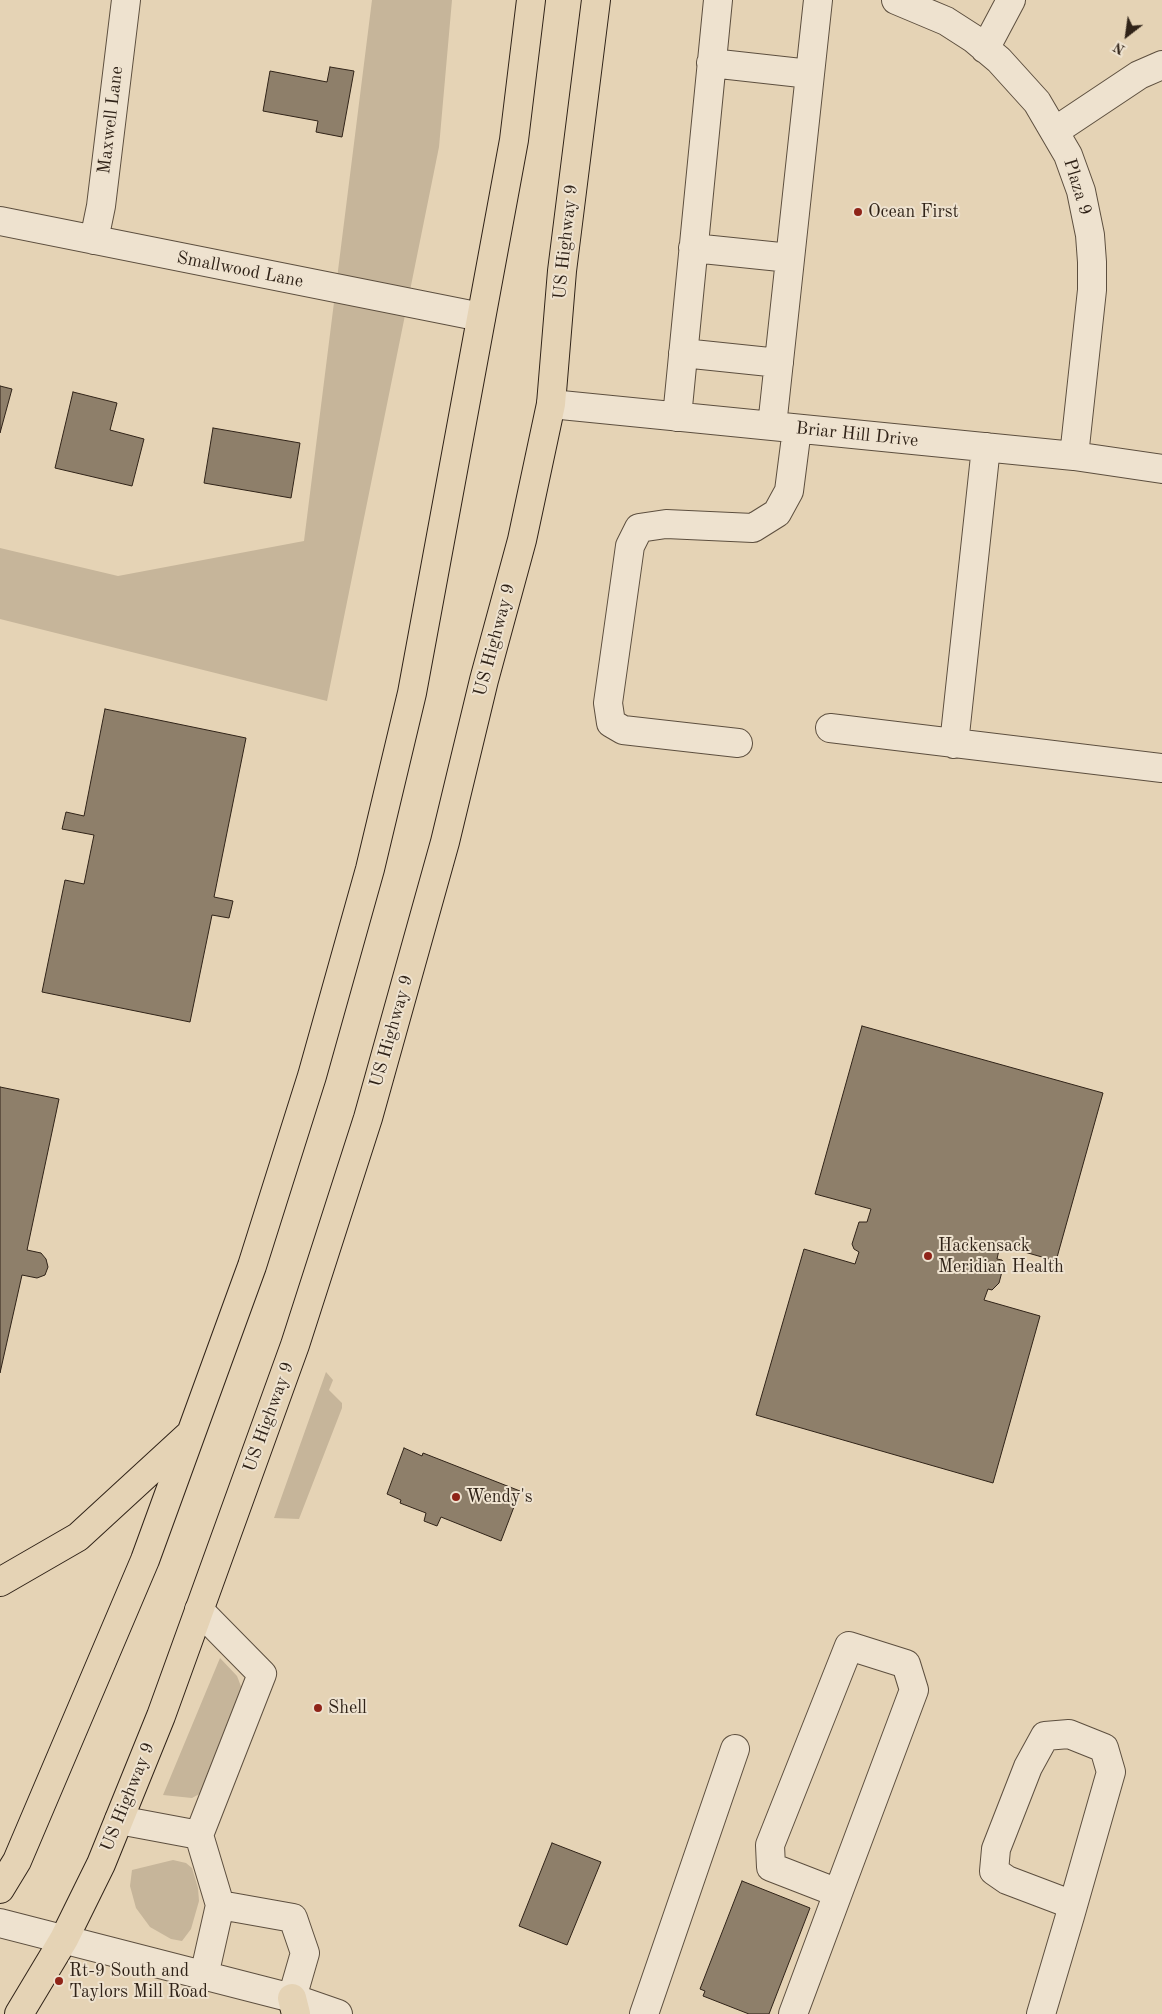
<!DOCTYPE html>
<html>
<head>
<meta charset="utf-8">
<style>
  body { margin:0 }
  #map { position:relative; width:1162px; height:2014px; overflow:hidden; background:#e5d3b5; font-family:"Old Standard TT",serif }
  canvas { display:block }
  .north { position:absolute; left:1102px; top:10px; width:50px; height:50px; -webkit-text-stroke:4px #eee2cf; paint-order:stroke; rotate:210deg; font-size:14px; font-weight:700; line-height:20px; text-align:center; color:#302318 }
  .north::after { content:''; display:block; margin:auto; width:18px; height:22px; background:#302318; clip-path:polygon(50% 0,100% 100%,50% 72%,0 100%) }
</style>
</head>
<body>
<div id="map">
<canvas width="1162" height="2014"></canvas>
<div class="north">N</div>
</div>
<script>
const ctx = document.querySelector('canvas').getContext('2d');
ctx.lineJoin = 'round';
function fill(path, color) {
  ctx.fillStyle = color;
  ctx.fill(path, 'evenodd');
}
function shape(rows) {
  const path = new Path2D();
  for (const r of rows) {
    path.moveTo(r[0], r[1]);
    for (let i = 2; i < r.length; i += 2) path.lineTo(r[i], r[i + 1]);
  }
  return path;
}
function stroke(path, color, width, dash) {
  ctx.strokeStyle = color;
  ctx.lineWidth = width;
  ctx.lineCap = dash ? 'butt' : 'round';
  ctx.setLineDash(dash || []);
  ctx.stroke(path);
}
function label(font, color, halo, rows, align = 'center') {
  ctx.font = font + ' "Old Standard TT",serif';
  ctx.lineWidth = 4;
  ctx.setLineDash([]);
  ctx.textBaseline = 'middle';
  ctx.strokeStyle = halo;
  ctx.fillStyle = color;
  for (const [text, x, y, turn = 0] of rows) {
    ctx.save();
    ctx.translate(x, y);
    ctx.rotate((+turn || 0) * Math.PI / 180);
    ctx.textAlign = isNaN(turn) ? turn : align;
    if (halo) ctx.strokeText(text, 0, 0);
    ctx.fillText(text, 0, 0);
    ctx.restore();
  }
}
fill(shape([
  [372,0,452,0,439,147,327,701,0,619,0,548,118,576,304,541],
  [326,1372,333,1380,329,1390,342,1403,342,1408,299,1519,274,1518],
  [220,1658,237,1676,242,1689,203,1792,192,1798,163,1795],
  [173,1860,186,1863,192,1868,198,1888,199,1901,191,1929,182,1941,171,1939,150,1927,136,1908,130,1886,132,1870]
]), '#c6b59a');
const building = shape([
  [330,67,354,71,342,137,316,132,318,121,263,111,270,71,327,82,330,67],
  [0,386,12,389,0,433,0,386],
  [73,392,117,403,110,430,144,439,132,486,55,468,73,392],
  [213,428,300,443,291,498,204,483,213,428],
  [105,709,246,738,214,897,233,901,229,918,212,915,190,1022,42,992,65,880,84,884,94,835,62,829,66,812,84,816,105,709],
  [862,1026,1103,1093,1056,1261,1000,1245,997,1259,1002,1260,1004,1264,999,1283,992,1290,988,1289,984,1300,1040,1316,993,1483,756,1415,804,1249,855,1264,859,1252,854,1249,852,1244,859,1222,867,1222,871,1209,815,1194,862,1026],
  [0,1087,59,1099,27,1250,41,1253,46,1259,48,1267,45,1275,37,1278,22,1275,0,1373,0,1087],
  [404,1448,422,1456,423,1453,520,1491,501,1541,441,1517,437,1526,424,1521,426,1513,400,1503,401,1500,387,1494,404,1448],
  [552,1843,601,1862,567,1945,519,1926,552,1843],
  [742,1881,810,1908,769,2014,749,2014,703,1996,705,1991,700,1989,742,1881]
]);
fill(building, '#8e7f6a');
stroke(building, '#302318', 1);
const minor = shape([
  [896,0,946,21,974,39,999,60,1037,102,1068,155,1081,191,1090,235,1092,262,1092,290,1074,456],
  [985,49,1011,0],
  [711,63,810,74],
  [1055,131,1139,75,1162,65],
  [0,221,481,317],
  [94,240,101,206,126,0],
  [693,248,790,258],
  [683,353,779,363],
  [551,404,1074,456,1162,469],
  [677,417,718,0],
  [772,426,818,0],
  [830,728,1162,768],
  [738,743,623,730,611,723,608,703,630,546,639,528,666,524,753,528,777,513,789,491,797,429],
  [954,744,986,447],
  [199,1610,262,1674,199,1835,220,1905,293,1918,305,1953,292,1998],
  [119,1820,199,1835],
  [0,1923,292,1998,338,2014],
  [204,1976,220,1905],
  [644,2014,735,1749],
  [793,2014,838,1893,914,1690,906,1664,849,1646,770,1845,771,1867,838,1893],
  [1041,2014,1070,1916,1111,1772,1104,1748,1069,1734,1045,1736,1028,1767,996,1849,994,1871,1007,1880,1073,1905]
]);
const highway = shape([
  [0,1582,78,1537,189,1435],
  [0,1889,17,1861,145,1560,252,1266,312,1076,370,869,412,693,514,140,531,0],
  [292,1998,296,2014],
  [19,2014,64,1939,101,1864,161,1716,295,1345,368,1118,445,842,484,680,522,540,551,404,562,271,596,0]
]);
stroke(minor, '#5d4f3f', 30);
stroke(highway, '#302318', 30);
stroke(minor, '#eee2cf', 28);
stroke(highway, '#e5d3b5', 28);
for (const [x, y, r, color] of [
  [858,212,5,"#8f2418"],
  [928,1256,5,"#8f2418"],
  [456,1497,5,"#8f2418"],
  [318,1708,5,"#8f2418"],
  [59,1981,5,"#8f2418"]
]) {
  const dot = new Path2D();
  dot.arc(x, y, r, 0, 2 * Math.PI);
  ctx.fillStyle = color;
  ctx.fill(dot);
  stroke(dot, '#eee2cf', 2);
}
label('18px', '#302318', '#eee2cf', [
  ["Maxwell Lane",111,120,-83],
  ["Plaza 9",1077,187,73],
  ["US Highway 9",566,242,-84],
  ["Smallwood Lane",240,270,11],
  ["Briar Hill Drive",857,435,6],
  ["US Highway 9",495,640,-75],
  ["US Highway 9",392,1031,-74],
  ["US Highway 9",269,1417,-70],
  ["US Highway 9",128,1797,-68]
]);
label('18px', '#302318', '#eee2cf', [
  ["Ocean First",868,212],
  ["Hackensack",938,1246],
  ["Meridian Health",938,1267],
  ["Wendy's",466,1497],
  ["Shell",328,1708],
  ["Rt-9 South and",69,1971],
  ["Taylors Mill Road",69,1992]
], 'left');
</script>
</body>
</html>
